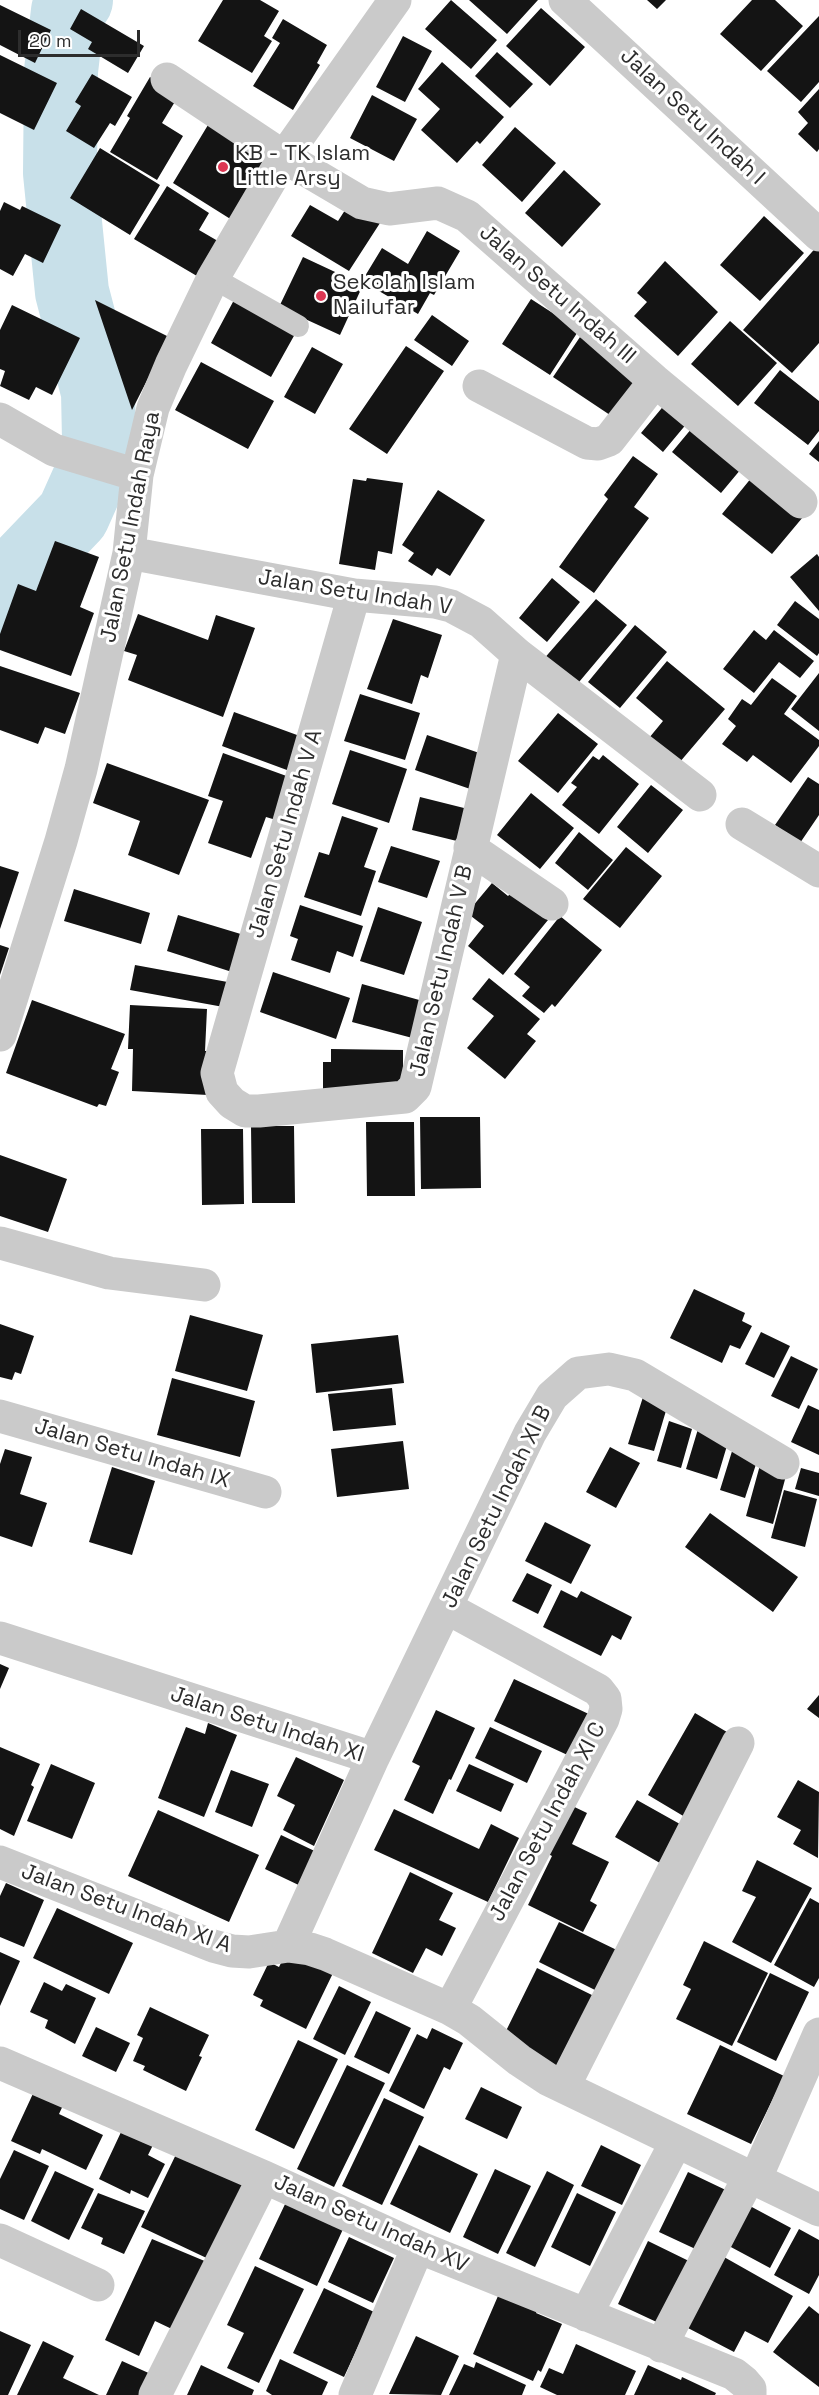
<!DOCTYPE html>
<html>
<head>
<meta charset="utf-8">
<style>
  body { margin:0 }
  #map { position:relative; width:819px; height:2395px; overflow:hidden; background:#fff; font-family:"Space Grotesk",sans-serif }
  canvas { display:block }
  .scale { position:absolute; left:18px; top:30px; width:122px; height:27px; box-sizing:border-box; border:3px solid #2d2d2d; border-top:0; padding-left:8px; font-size:18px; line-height:21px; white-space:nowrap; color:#2d2d2d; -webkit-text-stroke:4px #fff; paint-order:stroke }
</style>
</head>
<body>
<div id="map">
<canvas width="819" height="2395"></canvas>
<div class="scale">20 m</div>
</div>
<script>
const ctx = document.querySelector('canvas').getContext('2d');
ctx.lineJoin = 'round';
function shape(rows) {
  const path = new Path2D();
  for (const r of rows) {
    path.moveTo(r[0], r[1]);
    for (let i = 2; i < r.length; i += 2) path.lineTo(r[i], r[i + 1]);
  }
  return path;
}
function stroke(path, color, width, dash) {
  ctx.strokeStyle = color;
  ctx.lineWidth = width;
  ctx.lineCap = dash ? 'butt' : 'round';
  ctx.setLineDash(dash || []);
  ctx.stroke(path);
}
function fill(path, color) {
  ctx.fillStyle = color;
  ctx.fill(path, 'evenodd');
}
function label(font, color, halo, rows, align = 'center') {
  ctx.font = font + ' "Space Grotesk",sans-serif';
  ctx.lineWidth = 6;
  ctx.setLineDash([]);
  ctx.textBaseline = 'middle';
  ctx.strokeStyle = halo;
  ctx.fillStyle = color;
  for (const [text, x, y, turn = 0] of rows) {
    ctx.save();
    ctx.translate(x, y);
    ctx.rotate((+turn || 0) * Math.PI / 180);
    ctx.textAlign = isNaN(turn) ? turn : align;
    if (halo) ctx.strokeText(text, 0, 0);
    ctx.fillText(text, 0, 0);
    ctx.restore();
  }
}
stroke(shape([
  [0,601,7,584,73,515,90,477,99,440,98,392,72,292,60,173,61,71,68,11,76,0]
]), '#c8e0e9', 74);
fill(shape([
  [223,0,260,0,279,11,264,36,272,41,252,73,198,41],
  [451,0,497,40,471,69,425,29],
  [469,0,538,0,507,34],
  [647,0,666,0,657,9],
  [752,0,775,0,803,26,761,71,720,34],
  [0,5,51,30,35,63,0,45],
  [541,8,585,47,550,86,506,46],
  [81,9,144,46,128,73,88,49,92,42,70,29],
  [819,16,819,82,801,102,767,71],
  [283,19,327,45,317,63,320,65,293,110,253,86,280,43,272,38],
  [403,36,432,51,405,102,376,87],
  [497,52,533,84,510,108,475,76],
  [0,55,57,83,34,130,0,113],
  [442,62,504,117,480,144,477,141,457,163,421,130,440,109,418,89],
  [92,74,132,97,115,126,110,123,94,148,66,131,81,106,75,102],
  [150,77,179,95,162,123,183,136,157,180,110,152,130,118,127,116],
  [819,89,819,149,817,152,798,134,808,123,798,112],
  [372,95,417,119,394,161,350,138],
  [214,115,273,151,232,220,173,183],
  [515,127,556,163,522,202,482,165],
  [100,148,160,185,130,235,70,198],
  [564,170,601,204,562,247,525,213],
  [167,186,209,213,199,230,223,244,202,279,134,239],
  [4,202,20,210,22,206,61,225,43,263,25,254,13,276,0,269,0,211],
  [349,204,380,223,349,271,291,236,310,205,338,221],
  [764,216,804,253,760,301,720,265],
  [427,231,460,251,434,295,430,293,418,314,362,281,382,248,408,264],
  [819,244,819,343,792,373,743,330],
  [303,257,363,285,340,335,279,307],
  [665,261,718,312,678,356,634,316,647,302,637,293],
  [531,299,579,330,550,375,502,344],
  [95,300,169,337,132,410],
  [234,300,295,334,271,377,211,343],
  [12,305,80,338,52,395,36,387,29,400,0,386,5,371,0,369,0,330],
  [432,315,469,341,452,366,414,340],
  [730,321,777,363,738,406,691,364],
  [580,337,643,378,616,419,553,377],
  [406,346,444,371,387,454,349,429],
  [312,347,343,364,315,414,284,397],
  [201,362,274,401,248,449,175,410],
  [780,370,819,401,819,431,808,445,754,403],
  [671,397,693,416,663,452,641,433],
  [697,422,746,463,721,493,672,452],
  [819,441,819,462,809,454],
  [633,456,658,474,634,507,649,518,594,593,559,567,608,499,604,495],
  [752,477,803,517,772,554,722,514],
  [367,478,403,483,392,554,378,551,375,570,339,564,353,479,366,481],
  [438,490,485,520,450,576,437,568,432,576,408,561,414,553,402,545],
  [55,541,99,557,80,607,94,613,71,676,0,650,0,634,18,584,36,591],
  [817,554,819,557,819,611,790,577],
  [552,578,580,602,547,642,519,618],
  [596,599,627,625,574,688,542,661],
  [795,601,819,619,819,653,817,656,777,625],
  [138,614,208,640,216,615,255,628,223,717,128,680,137,655,124,651],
  [393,619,442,635,428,678,421,675,412,704,367,689],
  [635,625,667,652,620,708,588,682],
  [754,630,766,640,774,630,814,661,800,678,779,662,754,693,723,669],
  [667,661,725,709,679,763,649,738,663,721,636,698],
  [0,666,80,693,65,734,45,727,38,744,0,730],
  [819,673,819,731,791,709],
  [772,678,797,696,784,714,819,740,819,746,791,783,753,755,747,762,722,744,736,726,728,719,742,699,751,705],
  [360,694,420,713,405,760,344,741],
  [234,712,308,739,295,773,222,746],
  [558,713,598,744,558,793,518,761],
  [427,735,488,756,476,791,415,770],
  [350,750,407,769,389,823,332,804],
  [223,753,292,778,276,820,266,817,251,858,208,843,223,801,208,796],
  [603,755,639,784,599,834,562,805,577,787,571,783,593,756,599,760],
  [107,763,209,800,179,875,128,855,140,821,93,803],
  [808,777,819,784,819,815,800,843,775,825],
  [651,785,683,810,648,853,617,827],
  [531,793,574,828,540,869,497,835],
  [420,797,472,810,465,843,412,830],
  [342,816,378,828,364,867,376,871,361,916,304,897,319,852,329,855],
  [579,832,613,860,588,890,555,863],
  [391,846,440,861,427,898,378,882],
  [626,847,662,876,620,928,583,899],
  [0,866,19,872,0,929],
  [492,883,508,896,513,891,548,920,503,975,468,946,484,926,467,913],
  [74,889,150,913,141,944,64,921],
  [300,905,363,926,353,957,337,951,330,973,291,960,298,939,290,936],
  [378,907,422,922,404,975,360,961],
  [178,915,244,935,232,972,167,951],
  [560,916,602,950,555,1007,552,1004,544,1013,522,996,530,987,514,974],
  [0,945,9,948,0,975],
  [135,965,233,983,229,1008,130,990],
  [273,972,350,998,336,1039,260,1012],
  [489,978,540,1019,527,1034,536,1041,505,1079,467,1048,494,1016,472,999],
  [362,984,430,1003,420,1040,352,1022],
  [32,1000,125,1034,111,1069,119,1072,106,1106,99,1104,97,1107,6,1073],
  [130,1005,207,1009,205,1051,210,1051,208,1095,132,1091,133,1049,128,1049],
  [331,1049,403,1050,403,1088,323,1089,323,1062,331,1062],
  [420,1117,480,1117,481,1188,421,1189],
  [366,1122,414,1122,415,1196,367,1196],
  [251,1126,294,1126,295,1203,252,1203],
  [201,1129,243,1129,244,1204,202,1205],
  [0,1155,67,1179,48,1232,0,1216],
  [694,1289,745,1313,742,1321,752,1326,740,1349,730,1345,722,1363,670,1338],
  [190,1315,263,1335,247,1391,175,1371],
  [0,1324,34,1336,21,1374,15,1372,12,1380,0,1377],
  [761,1332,790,1346,774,1378,745,1364],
  [398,1335,404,1383,316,1393,311,1344],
  [791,1356,818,1369,799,1409,771,1396],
  [172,1378,255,1401,240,1457,157,1435],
  [392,1388,396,1425,333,1431,328,1394],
  [643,1397,668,1404,654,1451,628,1444],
  [808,1405,819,1410,819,1455,791,1442],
  [669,1421,692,1429,681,1468,657,1461],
  [698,1429,729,1439,717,1479,686,1469],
  [403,1441,409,1489,337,1497,331,1449],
  [610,1447,640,1463,616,1508,586,1492],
  [733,1448,759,1455,745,1498,720,1490],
  [5,1449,32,1457,20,1494,47,1503,32,1547,0,1536,0,1464],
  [760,1465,787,1472,773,1524,746,1516],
  [112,1467,155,1481,132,1555,89,1542],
  [801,1468,819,1473,819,1496,795,1489],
  [784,1490,817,1499,805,1547,771,1538],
  [710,1513,798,1577,773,1612,685,1547],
  [545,1522,591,1545,571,1584,525,1561],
  [527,1573,552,1585,538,1614,512,1601],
  [561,1590,577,1598,581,1591,632,1617,621,1640,612,1635,601,1656,543,1627],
  [0,1664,9,1668,0,1689],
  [514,1679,593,1716,574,1758,494,1721],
  [819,1695,819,1718,807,1709],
  [436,1710,475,1728,451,1780,449,1779,433,1814,404,1800,420,1766,412,1762],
  [695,1713,737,1738,690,1820,648,1795],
  [208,1723,237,1735,204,1817,158,1798,186,1727,205,1734],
  [490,1727,542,1751,527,1783,475,1758],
  [0,1747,40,1764,31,1785,34,1787,14,1836,0,1829],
  [296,1757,344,1780,314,1846,283,1830,295,1805,277,1796],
  [51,1764,95,1783,72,1839,27,1821],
  [469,1764,514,1784,501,1812,456,1791],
  [231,1770,269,1784,252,1827,215,1812],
  [798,1780,819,1792,818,1858,793,1844,801,1830,777,1817],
  [637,1800,687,1828,665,1866,615,1837],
  [562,1801,587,1813,572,1844,609,1862,590,1901,597,1905,583,1932,528,1905,552,1856,539,1849],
  [394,1809,479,1849,491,1824,519,1838,488,1902,374,1850],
  [158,1810,259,1855,229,1922,128,1876],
  [281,1835,323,1855,307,1889,265,1869],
  [757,1860,812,1888,771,1963,732,1942,756,1897,742,1891],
  [410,1872,453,1893,439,1920,456,1928,442,1956,426,1948,413,1973,372,1953],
  [6,1883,44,1900,24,1947,0,1937,0,1896],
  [810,1898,819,1903,819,1978,814,1987,774,1965],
  [57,1908,133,1943,109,1994,33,1958],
  [559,1922,625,1954,605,1995,539,1962],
  [704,1941,768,1973,732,2046,676,2019,691,1989,683,1985],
  [288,1949,334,1971,306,2029,260,2006,263,2000,253,1995,269,1962,279,1967],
  [0,1952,20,1961,0,2006],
  [537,1968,596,1997,561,2079,503,2037],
  [770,1973,809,1992,776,2061,737,2042],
  [44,1982,62,1991,66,1984,96,1998,75,2044,45,2028,48,2020,30,2012],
  [339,1986,371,2002,345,2055,313,2039],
  [150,2007,209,2035,199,2056,202,2057,186,2091,143,2070,145,2066,133,2061,143,2038,137,2035],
  [376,2011,411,2028,389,2074,354,2057],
  [96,2027,130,2043,116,2072,82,2056],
  [432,2028,463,2043,450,2070,444,2067,424,2109,389,2091,417,2034,427,2039],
  [298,2040,338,2059,294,2149,255,2130],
  [720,2045,784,2076,751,2144,687,2114],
  [347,2065,385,2083,334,2187,297,2169],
  [37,2085,66,2099,59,2114,103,2135,86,2170,42,2149,40,2154,11,2141],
  [481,2087,522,2107,507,2139,465,2119],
  [384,2098,424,2117,382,2205,342,2186],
  [122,2130,153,2145,148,2155,165,2164,148,2198,131,2190,130,2194,99,2179],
  [181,2144,254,2178,215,2262,141,2227],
  [419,2145,478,2174,450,2233,390,2204],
  [601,2145,641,2165,622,2205,581,2186],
  [14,2150,49,2166,24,2220,0,2209,0,2179],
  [495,2169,531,2186,498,2254,463,2237],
  [55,2171,94,2189,69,2240,31,2221],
  [547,2171,574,2185,535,2267,506,2253],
  [688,2172,732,2193,704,2253,659,2232],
  [98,2193,145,2211,124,2254,101,2244,103,2238,81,2228],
  [577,2193,616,2212,590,2266,551,2247],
  [287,2200,344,2227,317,2286,259,2259],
  [750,2206,791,2228,770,2268,729,2246],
  [799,2229,819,2240,819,2275,809,2294,774,2275],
  [349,2237,394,2258,373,2303,328,2282],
  [152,2239,207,2262,174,2330,155,2321,139,2356,105,2340],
  [648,2241,693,2263,663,2325,618,2304],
  [724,2257,793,2296,768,2343,745,2331,734,2352,686,2327],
  [255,2266,304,2289,259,2383,227,2368,244,2333,227,2325],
  [324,2288,374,2312,344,2377,293,2353],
  [501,2289,539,2307,536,2313,562,2324,541,2372,538,2370,533,2381,473,2354],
  [809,2306,819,2314,819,2387,773,2352],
  [0,2331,31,2345,8,2395,0,2395],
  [416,2336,459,2356,441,2395,389,2394],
  [43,2341,74,2356,63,2378,99,2395,17,2395],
  [576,2344,636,2371,625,2395,557,2395,540,2387,549,2368,563,2374],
  [280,2359,328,2382,322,2395,272,2395,266,2391],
  [122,2361,153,2375,144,2395,106,2395],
  [476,2362,526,2385,522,2395,449,2395,464,2364,474,2368],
  [201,2365,254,2390,252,2395,187,2395],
  [648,2365,681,2380,682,2377,716,2393,715,2395,634,2395]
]), '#141414');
stroke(shape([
  [213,278,298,326]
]), '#cacaca', 22);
stroke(shape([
  [565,0,819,235],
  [167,79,284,157,362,203,389,209,438,203,467,216,655,381,801,502],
  [479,386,587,443,598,444,609,440,655,381],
  [0,419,54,450,137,475],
  [129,553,354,595,435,602,451,606,481,622,517,654,700,795],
  [354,595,217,1073,222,1092,232,1103,245,1111,259,1111,405,1097,415,1087,517,654],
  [742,824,819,871],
  [470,848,552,904],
  [0,1035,61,841,81,769,129,553,137,475,153,408,171,365,213,278,284,157,395,0],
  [0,1243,109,1273,204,1285],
  [0,1416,265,1492],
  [447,1608,598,1690,605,1699,606,1709,603,1719,450,2009],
  [0,1638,373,1758],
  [0,1862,213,1946,232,1951,249,1952,288,1946,310,1949,325,1954,450,2009,469,2020,519,2060,549,2080,819,2210],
  [288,1946,373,1758,530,1433,552,1396,578,1373,609,1369,635,1375,783,1463],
  [0,2063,264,2177,418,2247,734,2374,744,2382,750,2389,750,2395],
  [564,2086,738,1743],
  [755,2180,819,2034],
  [0,2240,98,2285],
  [586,2315,676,2142],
  [661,2346,749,2177],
  [155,2395,264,2177],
  [355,2395,418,2247]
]), '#cacaca', 33);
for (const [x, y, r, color] of [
  [223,167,6,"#dd3753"],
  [321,296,6,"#dd3753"]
]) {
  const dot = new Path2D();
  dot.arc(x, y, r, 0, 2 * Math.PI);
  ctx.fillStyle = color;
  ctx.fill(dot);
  stroke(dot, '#fff', 2);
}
label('22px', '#2d2d2d', '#fff', [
  ["Jalan Setu Indah I",692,117,43],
  ["Jalan Setu Indah III",557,295,41],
  ["Jalan Setu Indah Raya",131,527,-79],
  ["Jalan Setu Indah V",355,593,9],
  ["Jalan Setu Indah V A",286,834,-74],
  ["Jalan Setu Indah V B",442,971,-77],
  ["Jalan Setu Indah IX",132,1454,16],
  ["Jalan Setu Indah XI B",497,1507,-64],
  ["Jalan Setu Indah XI",267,1725,18],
  ["Jalan Setu Indah XI C",548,1822,-62],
  ["Jalan Setu Indah XI A",126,1909,20],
  ["Jalan Setu Indah XV",371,2224,24]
]);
label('22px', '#2d2d2d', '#fff', [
  ["KB - TK Islam",235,154],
  ["Little Arsy",235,179],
  ["Sekolah Islam",333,283],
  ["Nailufar",333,308]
], 'left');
</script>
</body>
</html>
